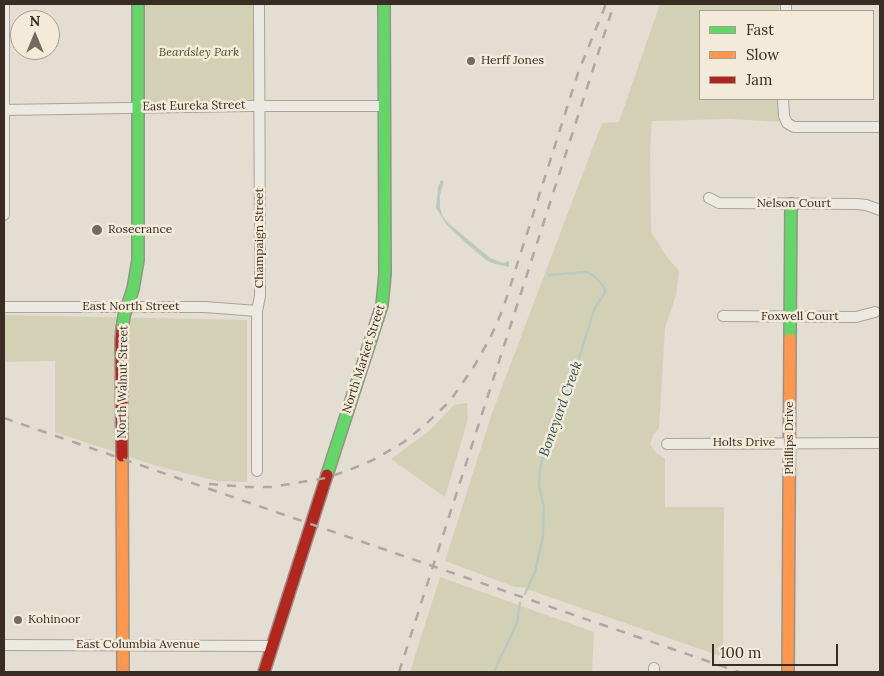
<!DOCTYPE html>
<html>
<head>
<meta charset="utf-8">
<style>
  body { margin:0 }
  #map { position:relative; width:884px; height:676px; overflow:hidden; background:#e3ddd2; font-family:Lora,serif }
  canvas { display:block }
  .frame { position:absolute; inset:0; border:5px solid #382c23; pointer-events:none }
  .legend { position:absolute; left:699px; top:10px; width:175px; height:90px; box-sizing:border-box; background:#f3eada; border:1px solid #a89e91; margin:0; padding:6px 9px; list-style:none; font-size:15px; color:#382c23 }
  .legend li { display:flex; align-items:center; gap:10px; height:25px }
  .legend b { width:25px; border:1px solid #a89e91 }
  .north { position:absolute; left:10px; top:10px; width:50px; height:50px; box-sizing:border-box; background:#f3eada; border:1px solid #a89e91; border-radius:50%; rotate:0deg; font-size:14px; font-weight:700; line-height:20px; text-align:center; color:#382c23 }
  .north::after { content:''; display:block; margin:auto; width:18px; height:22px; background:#746a60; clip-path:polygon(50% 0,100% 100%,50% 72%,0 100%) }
  .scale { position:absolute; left:712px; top:644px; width:126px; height:22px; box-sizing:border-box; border:2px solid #382c23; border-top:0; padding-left:6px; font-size:15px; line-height:18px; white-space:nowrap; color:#382c23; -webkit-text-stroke:4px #f3eada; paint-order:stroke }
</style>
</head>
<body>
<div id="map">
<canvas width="884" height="676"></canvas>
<div class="frame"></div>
<ul class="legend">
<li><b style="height:6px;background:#63d668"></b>Fast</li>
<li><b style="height:6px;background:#ff974d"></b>Slow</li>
<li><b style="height:6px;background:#b3261e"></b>Jam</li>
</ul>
<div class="north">N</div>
<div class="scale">100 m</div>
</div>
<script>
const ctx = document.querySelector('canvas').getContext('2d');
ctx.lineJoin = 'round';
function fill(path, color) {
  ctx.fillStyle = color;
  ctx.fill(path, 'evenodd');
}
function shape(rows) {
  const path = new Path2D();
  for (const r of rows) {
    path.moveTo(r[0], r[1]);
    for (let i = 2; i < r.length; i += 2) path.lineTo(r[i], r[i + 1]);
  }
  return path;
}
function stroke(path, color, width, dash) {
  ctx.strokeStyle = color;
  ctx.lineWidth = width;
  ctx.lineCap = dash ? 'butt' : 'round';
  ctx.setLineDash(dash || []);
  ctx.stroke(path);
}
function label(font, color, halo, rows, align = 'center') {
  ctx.font = font + ' Lora,serif';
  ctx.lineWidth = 5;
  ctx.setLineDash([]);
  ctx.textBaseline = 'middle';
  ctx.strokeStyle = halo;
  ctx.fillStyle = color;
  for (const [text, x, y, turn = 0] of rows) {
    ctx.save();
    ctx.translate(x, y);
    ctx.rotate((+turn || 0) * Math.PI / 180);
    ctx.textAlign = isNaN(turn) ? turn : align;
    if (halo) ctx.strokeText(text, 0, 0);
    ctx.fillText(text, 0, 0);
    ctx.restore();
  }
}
fill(shape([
  [140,4,258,4,258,103,140,105],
  [660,4,786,4,785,11,700,11,700,99,783,99,783,122,730,119,652,121,650,151,651,232,667,257,679,271,676,295,665,328,659,428,653,435,650,444,656,453,665,458,665,507,724,507,723,657,521,587,515,587,445,561,492,413,602,123,619,122],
  [4,315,247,320,247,482,217,481,157,466,55,432,55,361,4,362],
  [467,403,468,419,445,497,391,459,429,431,454,405],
  [440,577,594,632,592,672,410,672]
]), '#d2d1b6');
fill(shape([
  [441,180,444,182,440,195,440,207,442,215,448,223,490,258,503,263,509,261,509,267,495,264,486,260,466,243,447,225,436,208,438,188]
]), '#bcc9c0');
stroke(shape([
  [525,594,535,572,543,536,544,506,539,487,540,468,550,430,565,404,594,310,605,292,604,287,594,276,587,272,549,275],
  [494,672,517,623,520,603]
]), '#bcc9c0', 2.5);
const street = shape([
  [786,4,786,11],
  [783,99,784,116,787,123,794,127,880,127],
  [4,110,249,106,384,106],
  [709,198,719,203,857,204,866,205,880,210],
  [4,215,4,4],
  [4,307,205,307,257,311],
  [723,316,856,317,875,312],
  [667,444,880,443],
  [257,471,257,311,260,296,260,273,259,4],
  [4,645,272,646],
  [654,672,654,668]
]);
const fast = shape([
  [122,329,124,316,133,289,138,260,138,4],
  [790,339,791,204],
  [327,475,382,305,385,274,384,4]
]);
const slow = shape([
  [122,456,123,672],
  [788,672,790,339]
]);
const jam = shape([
  [122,456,121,340,122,329],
  [264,672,327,475]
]);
stroke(street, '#a9a39a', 12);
stroke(fast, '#99928a', 14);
stroke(slow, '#99928a', 14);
stroke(jam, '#99928a', 14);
stroke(street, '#ece9e3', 10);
stroke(fast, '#63d668', 11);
stroke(slow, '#ff974d', 11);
stroke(jam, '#b3261e', 11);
stroke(shape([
  [4,418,739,672],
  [209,484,248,487,272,487,326,478,349,470,373,460,404,442,427,423,450,401,475,365,491,336,503,309,578,73,606,4],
  [399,672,614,4]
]), '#ada8a2', 2.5, [9, 9]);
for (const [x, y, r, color] of [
  [471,61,5,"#746a60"],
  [97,230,6,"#746a60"],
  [18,620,5,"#746a60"]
]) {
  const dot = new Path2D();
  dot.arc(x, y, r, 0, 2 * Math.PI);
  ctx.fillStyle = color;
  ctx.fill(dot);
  stroke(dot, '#f3eada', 2);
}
label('italic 12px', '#4a522c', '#f3eada', [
  ["Beardsley Park",199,53]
]);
label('12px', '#382c23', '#f3eada', [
  ["Herff Jones",481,61],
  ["Rosecrance",108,230],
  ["Kohinoor",28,620]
], 'left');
label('12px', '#382c23', '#f3eada', [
  ["East Eureka Street",194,106,-1],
  ["Nelson Court",794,204],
  ["Champaign Street",260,238,-90],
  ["East North Street",131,307],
  ["Foxwell Court",800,317],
  ["North Market Street",364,359,-72],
  ["North Walnut Street",123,382,-89],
  ["Phillips Drive",790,438,-90],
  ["Holts Drive",744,443],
  ["East Columbia Avenue",138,645]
]);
label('italic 14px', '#345652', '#f3eada', [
  ["Boneyard Creek",561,409,-70]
]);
</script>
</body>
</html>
